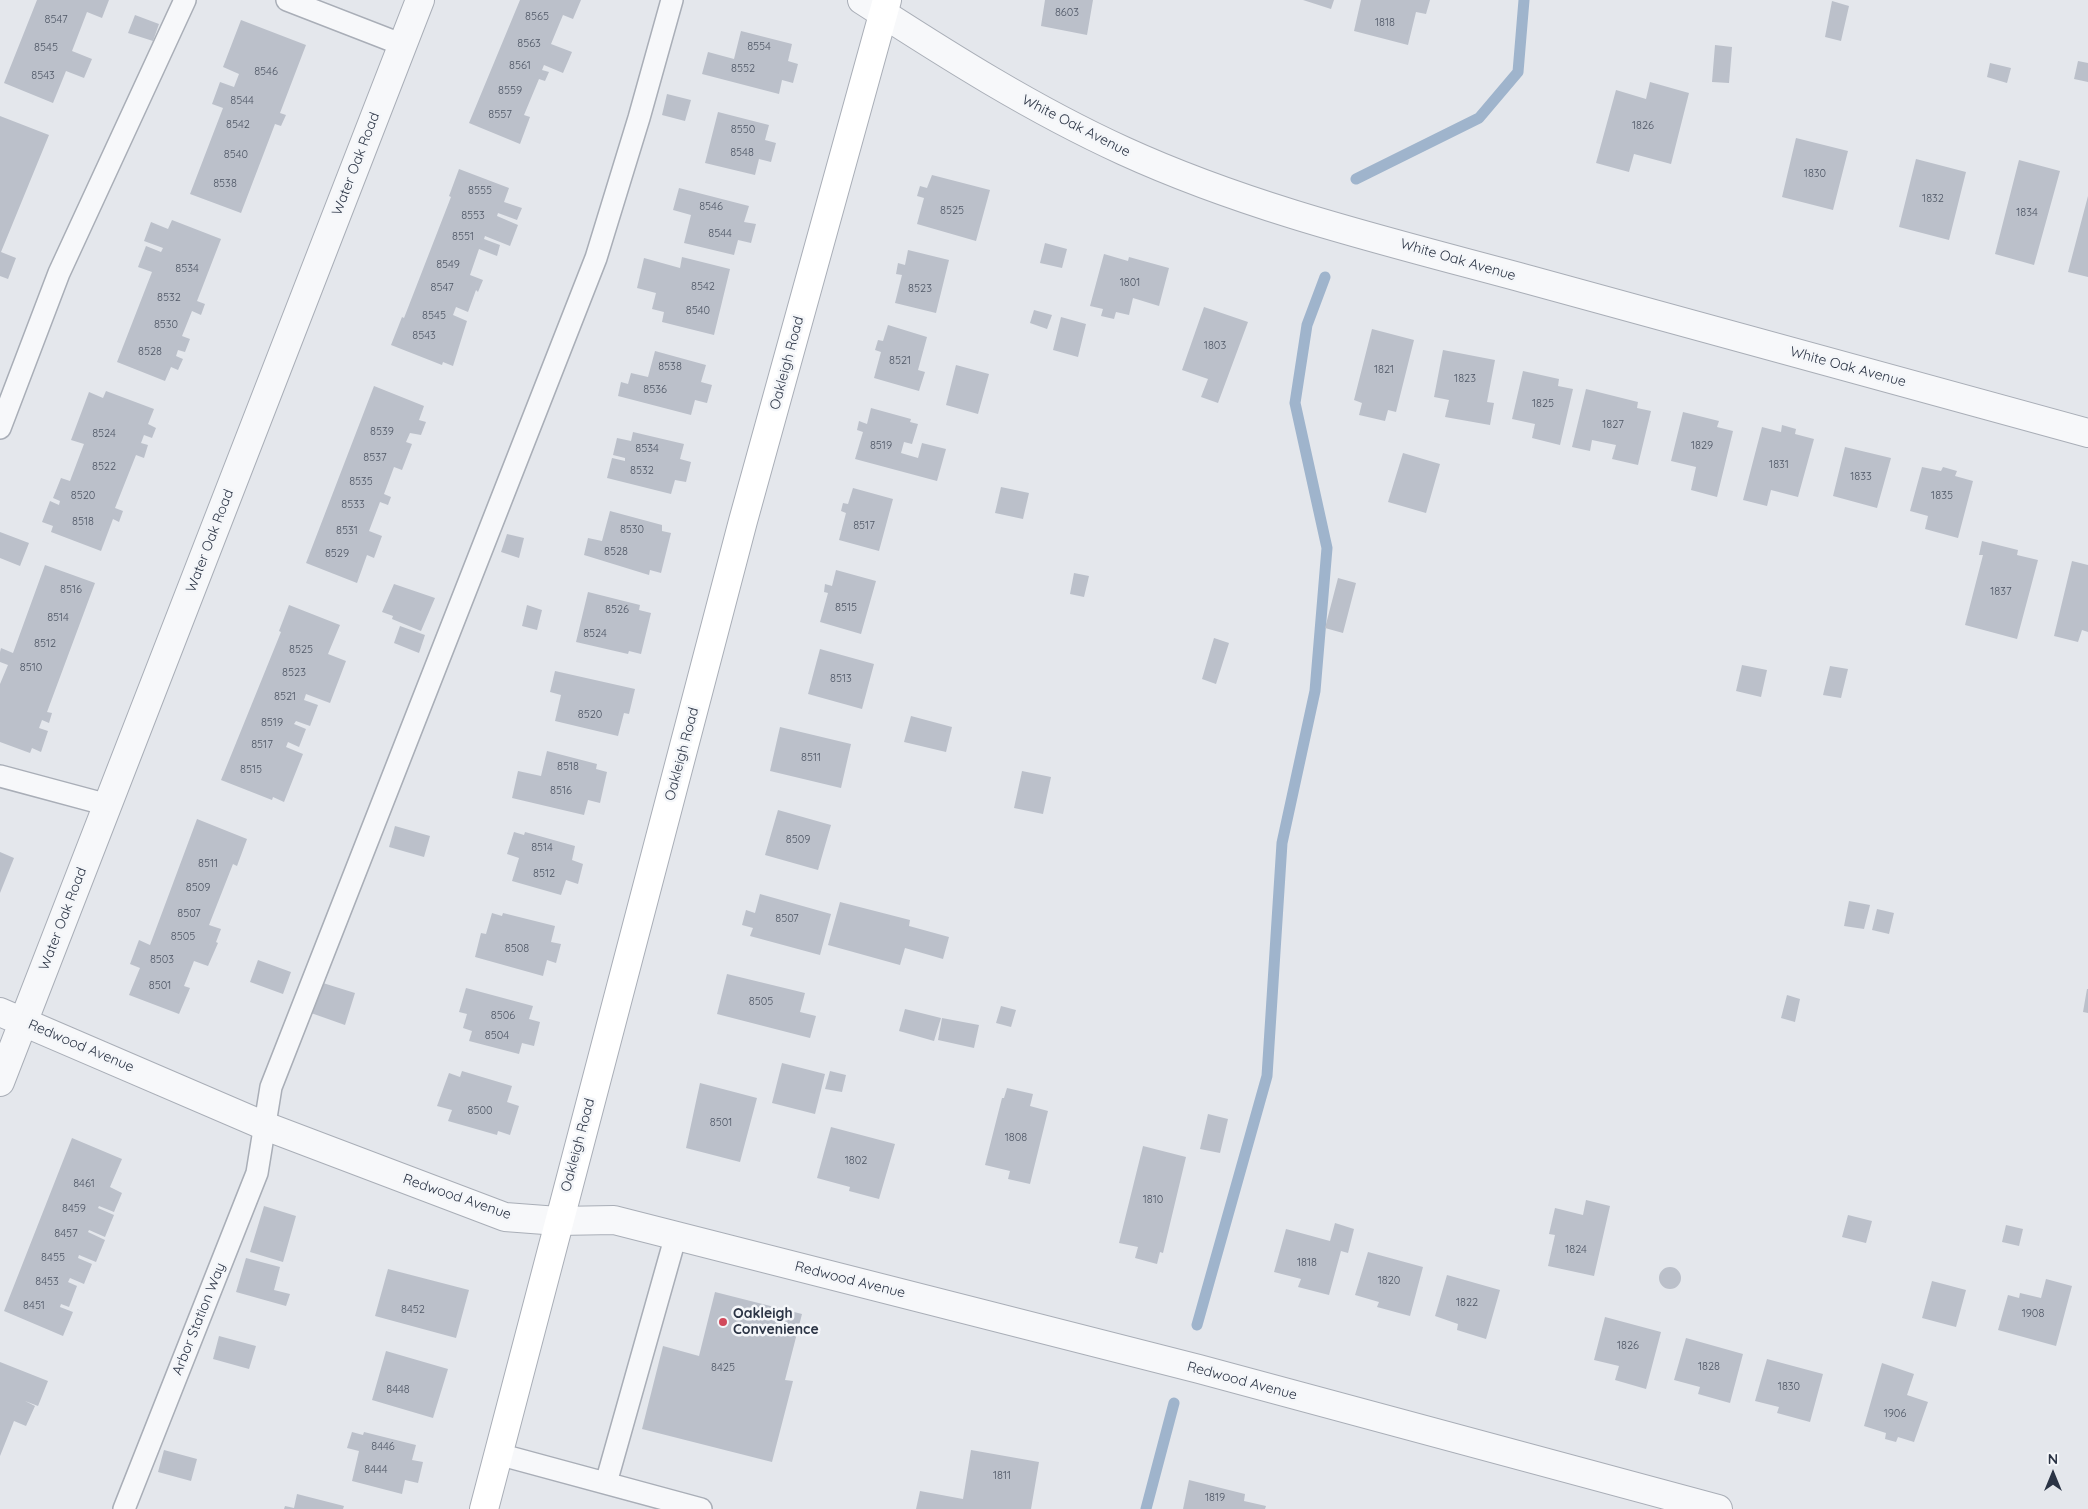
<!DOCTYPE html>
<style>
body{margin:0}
#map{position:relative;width:2088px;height:1509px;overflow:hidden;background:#e4e7ec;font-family:Quicksand,sans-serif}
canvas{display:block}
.north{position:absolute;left:2028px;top:1449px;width:50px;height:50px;-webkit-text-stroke:4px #f4f6f9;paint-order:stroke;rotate:0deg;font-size:14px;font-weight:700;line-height:20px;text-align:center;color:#2b3445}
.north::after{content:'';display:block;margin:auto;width:18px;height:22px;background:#2b3445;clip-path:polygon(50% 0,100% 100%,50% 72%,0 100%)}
</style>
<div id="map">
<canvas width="2088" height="1509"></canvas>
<div class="north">N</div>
</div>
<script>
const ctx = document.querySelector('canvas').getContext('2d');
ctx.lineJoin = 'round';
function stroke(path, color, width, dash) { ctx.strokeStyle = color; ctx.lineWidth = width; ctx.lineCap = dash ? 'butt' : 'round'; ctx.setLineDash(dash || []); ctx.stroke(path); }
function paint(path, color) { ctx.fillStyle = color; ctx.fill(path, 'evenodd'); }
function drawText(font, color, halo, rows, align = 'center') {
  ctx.font = font + ' Quicksand,sans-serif'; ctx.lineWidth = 5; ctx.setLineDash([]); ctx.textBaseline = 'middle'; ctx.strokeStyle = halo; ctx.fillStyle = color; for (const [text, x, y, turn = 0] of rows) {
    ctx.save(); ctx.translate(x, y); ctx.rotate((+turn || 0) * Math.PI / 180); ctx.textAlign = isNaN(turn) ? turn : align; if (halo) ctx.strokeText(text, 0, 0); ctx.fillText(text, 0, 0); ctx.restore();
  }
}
const stream = new Path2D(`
 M 1356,179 L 1479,118 L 1518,72 L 1524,0
 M 1197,1325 L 1267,1076 L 1282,843 L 1315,691 L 1327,548 L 1295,403 L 1307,325 L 1325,277
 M 1146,1509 L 1174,1403`);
const building = new Path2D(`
 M 37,0 L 109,0 L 102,18 L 87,12 L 72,51 L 92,59 L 84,78 L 66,71 L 53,103 L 4,83 Z
 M 520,0 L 581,0 L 573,19 L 563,15 L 551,44 L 572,52 L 563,73 L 544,65 L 542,70 L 549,72 L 545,81 L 539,79 L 524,115 L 530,117 L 520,144 L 469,123 Z
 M 1045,0 L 1093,0 L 1087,35 L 1041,26 Z
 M 1303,0 L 1334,0 L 1331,9 Z
 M 1361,0 L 1430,0 L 1426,14 L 1416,12 L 1408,45 L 1354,31 Z
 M 1832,1 L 1849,6 L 1841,41 L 1825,37 Z
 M 135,15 L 159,24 L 153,41 L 128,33 Z
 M 241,20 L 306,45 L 280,113 L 286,115 L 281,126 L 275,124 L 241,213 L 190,194 L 223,108 L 212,104 L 220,82 L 234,87 L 239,74 L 223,67 Z
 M 741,31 L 792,44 L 788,61 L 798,64 L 793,83 L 782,80 L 779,94 L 702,74 L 708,52 L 734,59 Z
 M 1715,45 L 1732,47 L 1729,83 L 1712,82 Z
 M 2078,61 L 2088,63 L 2088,82 L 2074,79 Z
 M 1990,63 L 2011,68 L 2007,83 L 1987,77 Z
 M 1650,82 L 1689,93 L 1671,164 L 1634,154 L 1629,172 L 1596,163 L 1616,90 L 1646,99 Z
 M 667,94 L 691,100 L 685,121 L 662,115 Z
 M 718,112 L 769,125 L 765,140 L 776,143 L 771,162 L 759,159 L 755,175 L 705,163 Z
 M 0,116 L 49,135 L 1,252 L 16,258 L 8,279 L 0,276 Z
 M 1796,138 L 1848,151 L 1833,210 L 1782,197 Z
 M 1916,159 L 1966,172 L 1949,240 L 1899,227 Z
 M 2019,160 L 2060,171 L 2034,265 L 1995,254 Z
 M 459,169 L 509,188 L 504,202 L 522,208 L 517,220 L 498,213 L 497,216 L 518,225 L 510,246 L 485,236 L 484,239 L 500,245 L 497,256 L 479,249 L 470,275 L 483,280 L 478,292 L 476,290 L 468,312 L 456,307 L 453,315 L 467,321 L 453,366 L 443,362 L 442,365 L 391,345 L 402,317 L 404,318 L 451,197 L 449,196 Z
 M 932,175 L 990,190 L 976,241 L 917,224 L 924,198 L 917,196 L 920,186 L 927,188 Z
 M 679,188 L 749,206 L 744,222 L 756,224 L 751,243 L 738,240 L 734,255 L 684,243 L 691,215 L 673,210 Z
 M 2088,196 L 2088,277 L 2068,272 Z
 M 172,220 L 221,239 L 197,301 L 205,304 L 201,315 L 192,311 L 182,336 L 190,339 L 185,352 L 178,350 L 176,356 L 183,359 L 178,370 L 171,367 L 165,381 L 117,362 L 152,272 L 138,267 L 146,246 L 161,252 L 163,248 L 144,241 L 151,222 L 168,229 Z
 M 1045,243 L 1067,249 L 1062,268 L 1040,263 Z
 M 908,250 L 949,260 L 936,313 L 895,303 L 902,275 L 896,274 L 898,263 L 905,265 Z
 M 1104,254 L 1128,261 L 1129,257 L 1169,268 L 1159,306 L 1133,298 L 1129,315 L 1116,312 L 1114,319 L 1101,316 L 1103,309 L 1090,306 Z
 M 682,257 L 730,269 L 714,335 L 662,322 L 664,312 L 652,309 L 656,293 L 637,288 L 644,258 L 680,268 Z
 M 1204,307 L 1248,322 L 1218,403 L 1201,397 L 1208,379 L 1182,370 Z
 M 1034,310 L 1052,315 L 1047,329 L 1030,323 Z
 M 1061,317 L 1086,324 L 1078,357 L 1053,350 Z
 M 888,325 L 927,337 L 918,370 L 925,372 L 919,391 L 874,378 L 881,352 L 875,350 L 878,340 L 883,341 Z
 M 1372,329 L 1414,340 L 1396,412 L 1388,410 L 1385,421 L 1359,415 L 1362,403 L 1354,400 Z
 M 1443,350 L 1495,360 L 1487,402 L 1494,403 L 1490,425 L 1445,417 L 1449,400 L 1434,397 Z
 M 655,351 L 706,365 L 701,382 L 712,385 L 707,403 L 695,400 L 691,415 L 618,396 L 621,382 L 628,384 L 631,373 L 648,377 Z
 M 956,365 L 989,374 L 978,414 L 946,405 Z
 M 1523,371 L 1559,379 L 1558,386 L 1573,389 L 1560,445 L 1532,438 L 1535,424 L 1512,419 Z
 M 374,386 L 424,406 L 419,420 L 426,422 L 421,435 L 410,433 L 406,442 L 412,444 L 402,470 L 394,467 L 384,494 L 391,497 L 388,505 L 380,502 L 369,531 L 382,536 L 374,558 L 367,555 L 357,583 L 306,563 Z
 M 1586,389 L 1638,402 L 1637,408 L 1651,411 L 1638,465 L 1612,459 L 1616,445 L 1592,440 L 1590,451 L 1572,447 Z
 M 106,391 L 154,409 L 148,424 L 156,428 L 152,438 L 144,435 L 141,443 L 148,445 L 144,458 L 136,455 L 115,508 L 123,511 L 119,522 L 113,519 L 101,551 L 51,532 L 53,526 L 42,522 L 50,501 L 59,505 L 60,501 L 53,498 L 61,478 L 70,481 L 84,444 L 71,440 L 89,392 L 103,398 Z
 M 871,408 L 911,419 L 910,422 L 918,424 L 912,444 L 904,442 L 901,453 L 918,458 L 922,443 L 946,449 L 937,481 L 855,459 L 863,432 L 857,430 L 859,421 L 867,424 Z
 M 1683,412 L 1719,421 L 1717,427 L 1733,431 L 1717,497 L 1691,490 L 1696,467 L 1671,461 Z
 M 1782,425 L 1796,429 L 1795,434 L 1814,439 L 1798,497 L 1771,490 L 1767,506 L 1743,500 L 1762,427 L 1781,432 Z
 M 633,432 L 684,444 L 680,459 L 691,462 L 686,482 L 675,480 L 671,494 L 607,478 L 612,458 L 625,461 L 625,458 L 613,455 L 617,438 L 631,441 Z
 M 1845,447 L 1891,458 L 1877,508 L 1833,496 Z
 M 1403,453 L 1440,464 L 1426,513 L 1388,502 Z
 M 1922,467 L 1941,471 L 1943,467 L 1957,471 L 1955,476 L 1973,481 L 1958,538 L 1925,529 L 1928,516 L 1910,511 Z
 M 1001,487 L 1029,493 L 1023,519 L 995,513 Z
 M 853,488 L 893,499 L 879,551 L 839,540 L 846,513 L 841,511 L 843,503 L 848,504 Z
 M 610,511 L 662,525 L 662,531 L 671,533 L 661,573 L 650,570 L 649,575 L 584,555 L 588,538 L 602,541 Z
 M 0,532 L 29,543 L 20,566 L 0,558 Z
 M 507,534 L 524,538 L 519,558 L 501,552 Z
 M 1982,541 L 2018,550 L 2017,555 L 2038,560 L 2017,639 L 1965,625 L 1983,555 L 1979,555 Z
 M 2072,561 L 2088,565 L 2088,632 L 2082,630 L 2078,642 L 2054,636 Z
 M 45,565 L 95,583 L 47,712 L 52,713 L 49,723 L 42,720 L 39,728 L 48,731 L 41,752 L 32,748 L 30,753 L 0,742 L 0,684 L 8,665 L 0,662 L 0,652 L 1,648 L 13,653 Z
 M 836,570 L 876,581 L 861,634 L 820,622 L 828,593 L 824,592 L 825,584 L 832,586 Z
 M 1074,573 L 1089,576 L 1084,597 L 1070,594 Z
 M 1338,578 L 1356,583 L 1343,633 L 1325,628 Z
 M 394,584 L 435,598 L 421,631 L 392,619 L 393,616 L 382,612 Z
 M 588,592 L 640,605 L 639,610 L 651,613 L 641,654 L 629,651 L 628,654 L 576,642 Z
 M 289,605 L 340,625 L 328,654 L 346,661 L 330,703 L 306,694 L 304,700 L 318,705 L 310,726 L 296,721 L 294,724 L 306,729 L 299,747 L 288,742 L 286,747 L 303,754 L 284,802 L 273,797 L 272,800 L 221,780 L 281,632 L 279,631 Z
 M 527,605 L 542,610 L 537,630 L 522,626 Z
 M 400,626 L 425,635 L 419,653 L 394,643 Z
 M 1214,638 L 1229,643 L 1216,684 L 1202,679 Z
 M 820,649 L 874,664 L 862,709 L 808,694 Z
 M 1742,665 L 1767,670 L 1761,697 L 1736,691 Z
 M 1830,666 L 1848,669 L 1841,698 L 1823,695 Z
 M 555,671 L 635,689 L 629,714 L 624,713 L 618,736 L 555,721 L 561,695 L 550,692 Z
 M 911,716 L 952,727 L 946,752 L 904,742 Z
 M 780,727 L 851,744 L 841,788 L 770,771 Z
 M 547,751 L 597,764 L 596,769 L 607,772 L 600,803 L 588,800 L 584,815 L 512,798 L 518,771 L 541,776 Z
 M 1022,771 L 1051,777 L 1043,814 L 1014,808 Z
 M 778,810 L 831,825 L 818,870 L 765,855 Z
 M 197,819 L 247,839 L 237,866 L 233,864 L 209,925 L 221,929 L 216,942 L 218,943 L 208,966 L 194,961 L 184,986 L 190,988 L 179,1014 L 129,995 L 140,968 L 130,964 L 139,940 L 150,945 Z
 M 395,826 L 430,836 L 424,857 L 389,847 Z
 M 514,832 L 524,835 L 525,832 L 575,846 L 572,860 L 583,864 L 578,884 L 566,880 L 561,895 L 512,881 L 519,858 L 507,854 Z
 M 0,852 L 14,858 L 0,893 Z
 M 760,894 L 831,914 L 820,955 L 750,936 L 753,928 L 742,925 L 746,910 L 755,913 Z
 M 1849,901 L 1870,905 L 1864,929 L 1844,926 Z
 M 840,902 L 910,920 L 909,926 L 949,937 L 943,959 L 905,948 L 900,965 L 828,945 Z
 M 1877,909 L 1894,913 L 1889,934 L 1872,930 Z
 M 492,913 L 502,916 L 503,913 L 555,926 L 551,942 L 561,944 L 556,963 L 547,960 L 543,976 L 475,957 L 481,933 L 486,934 Z
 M 258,960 L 291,972 L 283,994 L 250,982 Z
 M 727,974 L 805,993 L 800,1012 L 816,1016 L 810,1038 L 717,1014 Z
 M 323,983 L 355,993 L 345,1025 L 311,1013 Z
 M 466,988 L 533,1006 L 529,1019 L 540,1022 L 534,1046 L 522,1043 L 519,1054 L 469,1041 L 472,1031 L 463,1028 L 467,1014 L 459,1012 Z
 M 2087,989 L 2088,989 L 2088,1013 L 2083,1012 Z
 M 1787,995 L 1800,999 L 1795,1022 L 1781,1018 Z
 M 1001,1006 L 1016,1010 L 1011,1027 L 996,1023 Z
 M 905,1009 L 941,1018 L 934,1041 L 899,1031 Z
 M 942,1018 L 979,1025 L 974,1048 L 938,1040 Z
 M 782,1063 L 825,1074 L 815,1114 L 772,1103 Z
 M 462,1071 L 512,1086 L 507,1102 L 519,1106 L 510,1135 L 498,1131 L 497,1135 L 448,1121 L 452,1110 L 437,1106 L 449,1073 L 460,1077 Z
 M 830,1071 L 846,1075 L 842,1092 L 825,1089 Z
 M 700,1083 L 757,1098 L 740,1162 L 686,1148 Z
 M 1007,1088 L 1033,1094 L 1030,1106 L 1048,1111 L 1030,1184 L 1008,1179 L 1010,1171 L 985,1165 L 1002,1098 L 1004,1098 Z
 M 1208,1114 L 1228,1119 L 1220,1153 L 1200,1149 Z
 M 831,1127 L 895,1144 L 879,1199 L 849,1191 L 850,1187 L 817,1178 Z
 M 72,1138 L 122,1159 L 110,1187 L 122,1193 L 114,1212 L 99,1206 L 98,1208 L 114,1215 L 105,1237 L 89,1230 L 88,1232 L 105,1240 L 96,1262 L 79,1255 L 78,1258 L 92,1264 L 84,1284 L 70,1278 L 68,1282 L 77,1286 L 69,1307 L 61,1304 L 60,1307 L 73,1312 L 63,1336 L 4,1311 Z
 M 1143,1146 L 1186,1157 L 1163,1253 L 1160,1252 L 1157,1264 L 1135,1258 L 1138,1247 L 1119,1243 Z
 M 1586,1200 L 1610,1206 L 1594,1276 L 1548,1266 L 1555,1235 L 1549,1234 L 1555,1208 L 1583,1215 Z
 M 264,1206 L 296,1216 L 283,1262 L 250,1252 Z
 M 1848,1215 L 1872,1221 L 1866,1243 L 1842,1237 Z
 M 1335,1223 L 1354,1229 L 1348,1253 L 1341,1251 L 1329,1295 L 1298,1287 L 1301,1279 L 1274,1272 L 1286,1229 L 1330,1241 Z
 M 2006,1225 L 2023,1229 L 2019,1246 L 2002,1242 Z
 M 1368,1252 L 1423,1267 L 1410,1316 L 1377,1307 L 1379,1302 L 1355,1295 Z
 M 246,1258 L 280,1267 L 274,1290 L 290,1294 L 286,1306 L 236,1292 Z
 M1659 1278a11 11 0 1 1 22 0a11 11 0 1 1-22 0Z
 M 388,1269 L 469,1290 L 456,1338 L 375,1316 Z
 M 1447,1275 L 1500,1290 L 1486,1339 L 1457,1330 L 1458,1324 L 1435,1316 Z
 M 2046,1279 L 2072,1286 L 2056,1346 L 1998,1330 L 2008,1295 L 2019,1298 L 2020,1293 L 2041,1298 Z
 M 1932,1281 L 1966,1290 L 1956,1327 L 1922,1318 Z
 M 715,1292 L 802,1314 L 785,1380 L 793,1381 L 772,1462 L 642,1429 L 663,1346 L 699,1356 Z
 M 1605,1317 L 1661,1332 L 1646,1389 L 1615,1380 L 1619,1366 L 1594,1360 Z
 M 219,1336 L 256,1346 L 249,1369 L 213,1359 Z
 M 1686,1338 L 1743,1354 L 1730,1403 L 1698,1394 L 1700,1387 L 1674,1380 Z
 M 386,1351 L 448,1369 L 433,1418 L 372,1400 Z
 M 1767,1359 L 1823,1374 L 1810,1422 L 1777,1413 L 1779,1407 L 1755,1401 Z
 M 0,1362 L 48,1381 L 38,1406 L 25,1401 L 35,1406 L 26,1426 L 14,1421 L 0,1456 Z
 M 1882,1363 L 1914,1374 L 1907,1395 L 1928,1402 L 1914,1442 L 1898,1437 L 1896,1442 L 1885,1439 L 1886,1433 L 1864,1426 Z
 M 352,1432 L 363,1435 L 364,1432 L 416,1445 L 412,1460 L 423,1462 L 418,1483 L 405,1480 L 402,1494 L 352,1481 L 359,1451 L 347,1448 Z
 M 164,1450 L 197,1459 L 191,1481 L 158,1472 Z
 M 971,1450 L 1039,1462 L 1031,1509 L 916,1509 L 920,1491 L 963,1499 Z
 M 1189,1480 L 1245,1494 L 1244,1501 L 1266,1506 L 1265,1509 L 1183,1509 Z
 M 297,1494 L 344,1506 L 343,1509 L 284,1509 L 285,1506 L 294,1508 Z`);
const lane = new Path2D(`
 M 287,0 L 403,45
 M 0,428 L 59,273 L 185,0
 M 0,776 L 108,805
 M 498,1454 L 701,1509
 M 606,1483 L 676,1235
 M 124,1509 L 257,1173 L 271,1087 L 596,258 L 639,118 L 672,0`);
const street = new Path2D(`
 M 862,0 C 947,55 1032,109 1124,151 C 1253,210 1394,243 1530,280 C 1716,331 1902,382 2088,433
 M 0,1012 L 265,1126 L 505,1217 L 558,1221 L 614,1220 L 1199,1369 L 1718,1509
 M 0,1082 L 420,0`);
const secondary = new Path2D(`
 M 484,1509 L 743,521 L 887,0`);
const markers = [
 [723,1322,5,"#d1495b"]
];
const numberNames = [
 ["8603",1067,13],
 ["8565",537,17],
 ["8547",56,20],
 ["1818",1385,23],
 ["8563",529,44],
 ["8554",759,47],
 ["8545",46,48],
 ["8561",520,66],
 ["8552",743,69],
 ["8546",266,72],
 ["8543",43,76],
 ["8559",510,91],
 ["8544",242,101],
 ["8557",500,115],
 ["8542",238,125],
 ["1826",1643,126],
 ["8550",743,130],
 ["8548",742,153],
 ["8540",236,155],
 ["1830",1815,174],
 ["8538",225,184],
 ["8555",480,191],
 ["1832",1933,199],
 ["8546",711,207],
 ["8525",952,211],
 ["1834",2027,213],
 ["8553",473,216],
 ["8544",720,234],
 ["8551",463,237],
 ["8549",448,265],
 ["8534",187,269],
 ["1801",1130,283],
 ["8542",703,287],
 ["8547",442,288],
 ["8523",920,289],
 ["8532",169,298],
 ["8540",698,311],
 ["8545",434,316],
 ["8530",166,325],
 ["8543",424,336],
 ["1803",1215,346],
 ["8528",150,352],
 ["8521",900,361],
 ["8538",670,367],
 ["1821",1384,370],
 ["1823",1465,379],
 ["8536",655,390],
 ["1825",1543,404],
 ["1827",1613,425],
 ["8539",382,432],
 ["8524",104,434],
 ["8519",881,446],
 ["1829",1702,446],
 ["8534",647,449],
 ["8537",375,458],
 ["1831",1779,465],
 ["8522",104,467],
 ["8532",642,471],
 ["1833",1861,477],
 ["8535",361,482],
 ["8520",83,496],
 ["1835",1942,496],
 ["8533",353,505],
 ["8518",83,522],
 ["8517",864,526],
 ["8530",632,530],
 ["8531",347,531],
 ["8528",616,552],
 ["8529",337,554],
 ["8516",71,590],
 ["1837",2001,592],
 ["8515",846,608],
 ["8526",617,610],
 ["8514",58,618],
 ["8524",595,634],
 ["8512",45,644],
 ["8525",301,650],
 ["8510",31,668],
 ["8523",294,673],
 ["8513",841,679],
 ["8521",285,697],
 ["8520",590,715],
 ["8519",272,723],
 ["8517",262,745],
 ["8511",811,758],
 ["8518",568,767],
 ["8515",251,770],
 ["8516",561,791],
 ["8509",798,840],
 ["8514",542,848],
 ["8511",208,864],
 ["8512",544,874],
 ["8509",198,888],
 ["8507",189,914],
 ["8507",787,919],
 ["8505",183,937],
 ["8508",517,949],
 ["8503",162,960],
 ["8501",160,986],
 ["8505",761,1002],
 ["8506",503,1016],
 ["8504",497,1036],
 ["8500",480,1111],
 ["8501",721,1123],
 ["1808",1016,1138],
 ["1802",856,1161],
 ["8461",84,1184],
 ["1810",1153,1200],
 ["8459",74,1209],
 ["8457",66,1234],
 ["1824",1576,1250],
 ["8455",53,1258],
 ["1818",1307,1263],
 ["1820",1389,1281],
 ["8453",47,1282],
 ["1822",1467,1303],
 ["8451",34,1306],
 ["8452",413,1310],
 ["1908",2033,1314],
 ["1826",1628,1346],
 ["1828",1709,1367],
 ["8425",723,1368],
 ["1830",1789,1387],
 ["8448",398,1390],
 ["1906",1895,1414],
 ["8446",383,1447],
 ["8444",376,1470],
 ["1811",1002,1476],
 ["1819",1215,1498]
];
const streetNames = [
 ["White Oak Avenue",1076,126,27],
 ["Water Oak Road",356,164,-69],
 ["White Oak Avenue",1458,260,16],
 ["Oakleigh Road",787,363,-75],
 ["White Oak Avenue",1848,367,15],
 ["Water Oak Road",210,541,-69],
 ["Oakleigh Road",682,754,-75],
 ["Water Oak Road",63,919,-69],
 ["Redwood Avenue",81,1046,23],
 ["Oakleigh Road",578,1145,-75],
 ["Redwood Avenue",457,1197,19],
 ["Redwood Avenue",850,1280,14],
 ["Arbor Station Way",199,1319,-68],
 ["Redwood Avenue",1242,1381,15]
];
const poiNames = [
 ["Oakleigh",733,1314],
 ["Convenience",733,1330]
];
stroke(stream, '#9fb4cc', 11);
paint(building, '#bbc0ca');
stroke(lane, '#a9aeb7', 24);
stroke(street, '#a9aeb7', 30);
stroke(secondary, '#a9aeb7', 30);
stroke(lane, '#f7f8fa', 21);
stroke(street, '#f7f8fa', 28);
stroke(secondary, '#fff', 28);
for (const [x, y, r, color] of markers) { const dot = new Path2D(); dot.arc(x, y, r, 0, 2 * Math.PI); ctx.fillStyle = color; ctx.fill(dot); stroke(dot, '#f4f6f9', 2); }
drawText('11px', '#4f5766', null, numberNames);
drawText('14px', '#2b3445', '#f4f6f9', streetNames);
drawText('bold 14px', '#2b3445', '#f4f6f9', poiNames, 'left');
</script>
